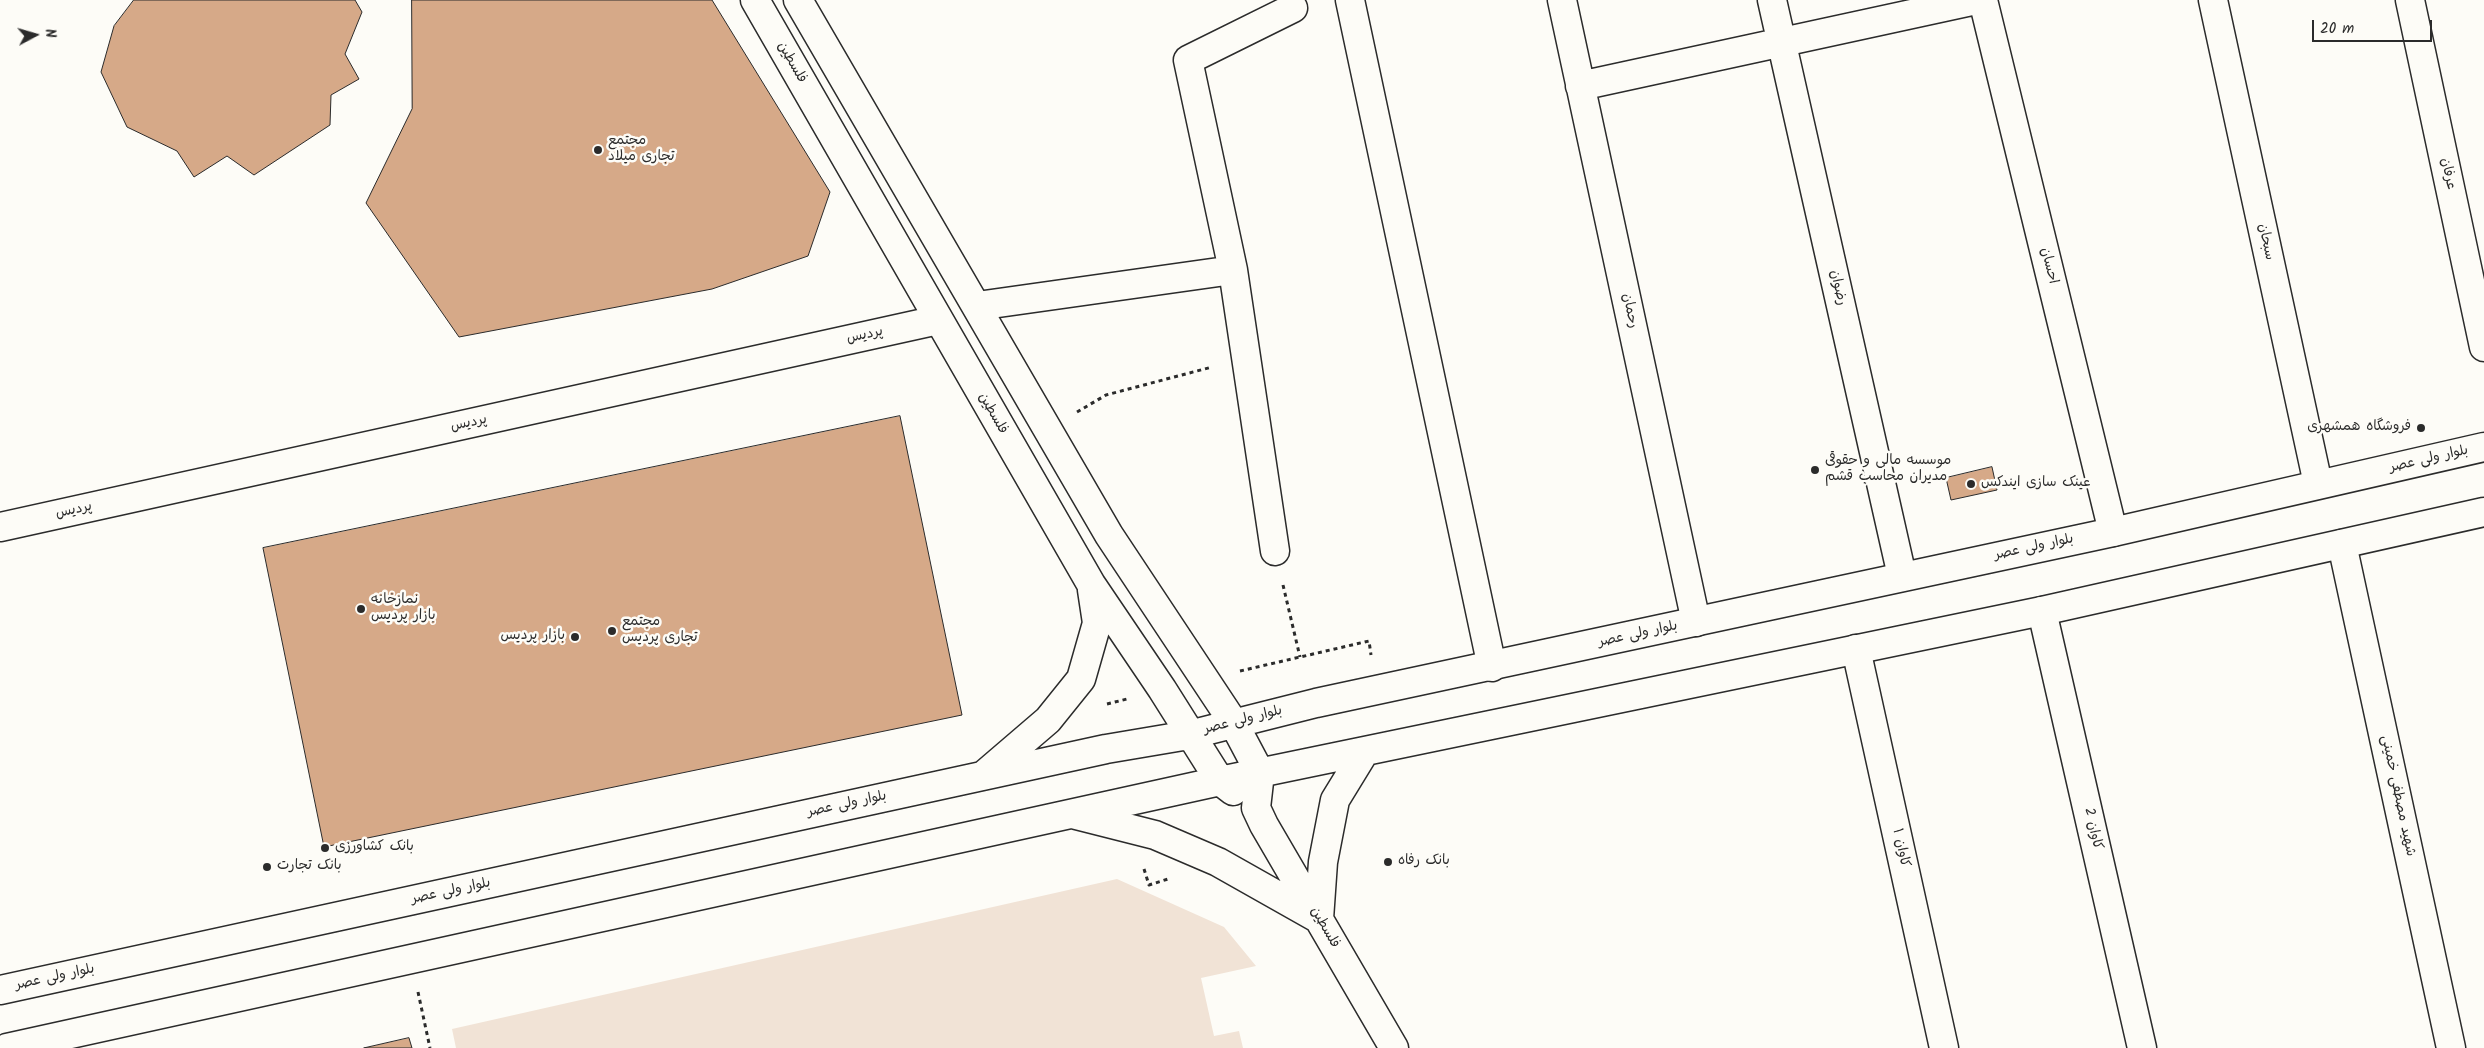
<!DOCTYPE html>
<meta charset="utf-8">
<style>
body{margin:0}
#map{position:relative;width:2484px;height:1048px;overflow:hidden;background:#fdfcf7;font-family:Kalam,sans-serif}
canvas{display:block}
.north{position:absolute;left:10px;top:10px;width:50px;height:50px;-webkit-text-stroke:4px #fdfcf7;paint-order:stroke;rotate:84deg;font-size:14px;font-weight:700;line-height:20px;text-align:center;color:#2b2b2b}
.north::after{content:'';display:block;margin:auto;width:18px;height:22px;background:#2b2b2b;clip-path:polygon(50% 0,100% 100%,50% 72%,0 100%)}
.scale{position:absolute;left:2312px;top:20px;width:120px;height:22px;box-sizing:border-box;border:2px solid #2b2b2b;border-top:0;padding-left:6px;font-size:15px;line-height:18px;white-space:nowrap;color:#2b2b2b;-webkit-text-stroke:4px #fdfcf7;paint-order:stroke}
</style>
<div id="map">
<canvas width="2484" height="1048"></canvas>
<div class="north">N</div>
<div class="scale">20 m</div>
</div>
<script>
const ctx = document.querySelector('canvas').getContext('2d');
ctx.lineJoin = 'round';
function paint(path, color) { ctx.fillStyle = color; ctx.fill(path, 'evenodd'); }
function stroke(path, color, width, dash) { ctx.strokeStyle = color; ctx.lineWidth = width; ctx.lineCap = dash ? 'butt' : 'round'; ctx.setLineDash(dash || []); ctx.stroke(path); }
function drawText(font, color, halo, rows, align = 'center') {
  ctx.font = font + ' Kalam,"Playpen Sans Arabic",sans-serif'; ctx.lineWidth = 5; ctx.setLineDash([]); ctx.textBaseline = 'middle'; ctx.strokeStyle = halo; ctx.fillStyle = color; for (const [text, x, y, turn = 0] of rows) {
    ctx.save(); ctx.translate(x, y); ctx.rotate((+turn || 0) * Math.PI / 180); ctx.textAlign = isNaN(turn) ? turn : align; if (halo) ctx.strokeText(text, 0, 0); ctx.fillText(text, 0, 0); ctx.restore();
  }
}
const built = new Path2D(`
 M 1117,879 L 1224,927 L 1256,966 L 1201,978 L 1214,1036 L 1239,1031 L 1243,1048 L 456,1048 L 452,1029 Z`);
const building = new Path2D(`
 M 134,0 L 355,0 L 362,12 L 345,54 L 359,79 L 331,95 L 330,125 L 254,175 L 227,156 L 194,177 L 177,151 L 127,127 L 101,72 L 114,26 Z
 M 412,0 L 712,0 L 830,192 L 808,256 L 712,289 L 459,337 L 366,203 L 412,109 Z
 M 900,416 L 962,715 L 324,847 L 263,548 Z
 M 1992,467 L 1997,490 L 1951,500 L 1946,478 Z
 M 409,1038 L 412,1048 L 364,1048 Z`);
const path = new Path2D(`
 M 1077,412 L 1106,395 L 1212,367
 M 1283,585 L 1300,657
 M 1240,671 L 1369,641 L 1371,655
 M 1107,704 L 1127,699
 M 1144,869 L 1149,885 L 1168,879
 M 418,992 L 430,1048`);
const minor = new Path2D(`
 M 1350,0 L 1492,667
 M 1562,0 L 1696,622
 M 1772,0 L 1902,576
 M 1983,0 L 2113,532
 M 2213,0 L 2318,484
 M 2410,0 L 2484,347
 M 1580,86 L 1976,0
 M 977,306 L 1233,270
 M 0,527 L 938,320
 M 2342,544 L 2451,1048
 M 1275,551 L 1233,270 L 1188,60 L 1293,8
 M 2042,611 L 2142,1048
 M 1856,649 L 1944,1048`);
const major = new Path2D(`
 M 755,0 L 1091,584 L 1162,689 L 1220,781 L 1233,791
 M 798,0 L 1109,535 L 1233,722 L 1260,773 L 1256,808 L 1264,825 L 1394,1048
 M 985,774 L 1048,720 L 1081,679 L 1097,623 L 1092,590
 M 1076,815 L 1155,835 L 1218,862 L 1319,919 L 1323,862 L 1335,800 L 1365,751
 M 0,990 L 1106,749 L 1189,735 L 1316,703 L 2113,532 L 2484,447
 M 7,1048 L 1220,781 L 2042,611 L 2484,512`);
const markers = [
 [598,150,5,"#2b2b2b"],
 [2421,428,5,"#2b2b2b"],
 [1815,470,5,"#2b2b2b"],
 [1971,484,5,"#2b2b2b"],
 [361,609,5,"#2b2b2b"],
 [612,631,5,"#2b2b2b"],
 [575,637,5,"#2b2b2b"],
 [325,848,5,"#2b2b2b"],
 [1388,862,5,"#2b2b2b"],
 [267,867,5,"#2b2b2b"]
];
const streetNames = [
 ["فلسطین",791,63,60],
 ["عرفان",2447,174,78],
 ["سبحان",2265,242,78],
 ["احسان",2048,266,76],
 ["رضوان",1837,288,77],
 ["رحمان",1629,311,78],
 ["پردیس",865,336,-12],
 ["فلسطین",992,414,60],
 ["پردیس",469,424,-12],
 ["بلوار ولی عصر",2429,460,-13],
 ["پردیس",74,511,-12],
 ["بلوار ولی عصر",2034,548,-12],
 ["بلوار ولی عصر",1638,635,-12],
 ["بلوار ولی عصر",1243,721,-14],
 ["شهید مصطفی خمینی",2397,796,78],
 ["بلوار ولی عصر",847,805,-12],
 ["کاوان 2",2092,829,77],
 ["کاوان ۱",1900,848,78],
 ["بلوار ولی عصر",451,892,-12],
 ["فلسطین",1324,928,60],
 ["بلوار ولی عصر",55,978,-12]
];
const poiNames = [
 ["مجتمع",608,142],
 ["تجاری میلاد",608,158],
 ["فروشگاه همشهری",2411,428,"right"],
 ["موسسه مالی و حقوقی",1825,462],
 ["مدیران محاسب قشم",1825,478],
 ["عینک سازی ایندکس",1981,484],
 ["نمازخانه",371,601],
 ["بازار پردیس",371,617],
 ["مجتمع",622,623],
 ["تجاری پردیس",622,639],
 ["بازار پردیس",565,637,"right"],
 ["بانک کشاورزی",335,848],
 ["بانک رفاه",1398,862],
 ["بانک تجارت",277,867]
];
paint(built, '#f1e3d6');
paint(building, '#d6a988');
stroke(building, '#2b2b2b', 1);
stroke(minor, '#2b2b2b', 31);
stroke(major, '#2b2b2b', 31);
stroke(path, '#2b2b2b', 3, [4, 4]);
stroke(minor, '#fdfcf7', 28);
stroke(major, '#fdfcf7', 28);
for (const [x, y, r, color] of markers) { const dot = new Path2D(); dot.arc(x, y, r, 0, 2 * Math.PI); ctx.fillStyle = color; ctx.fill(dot); stroke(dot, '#fdfcf7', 2); }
drawText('14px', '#2b2b2b', '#fdfcf7', streetNames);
drawText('14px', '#2b2b2b', '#fdfcf7', poiNames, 'left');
</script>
